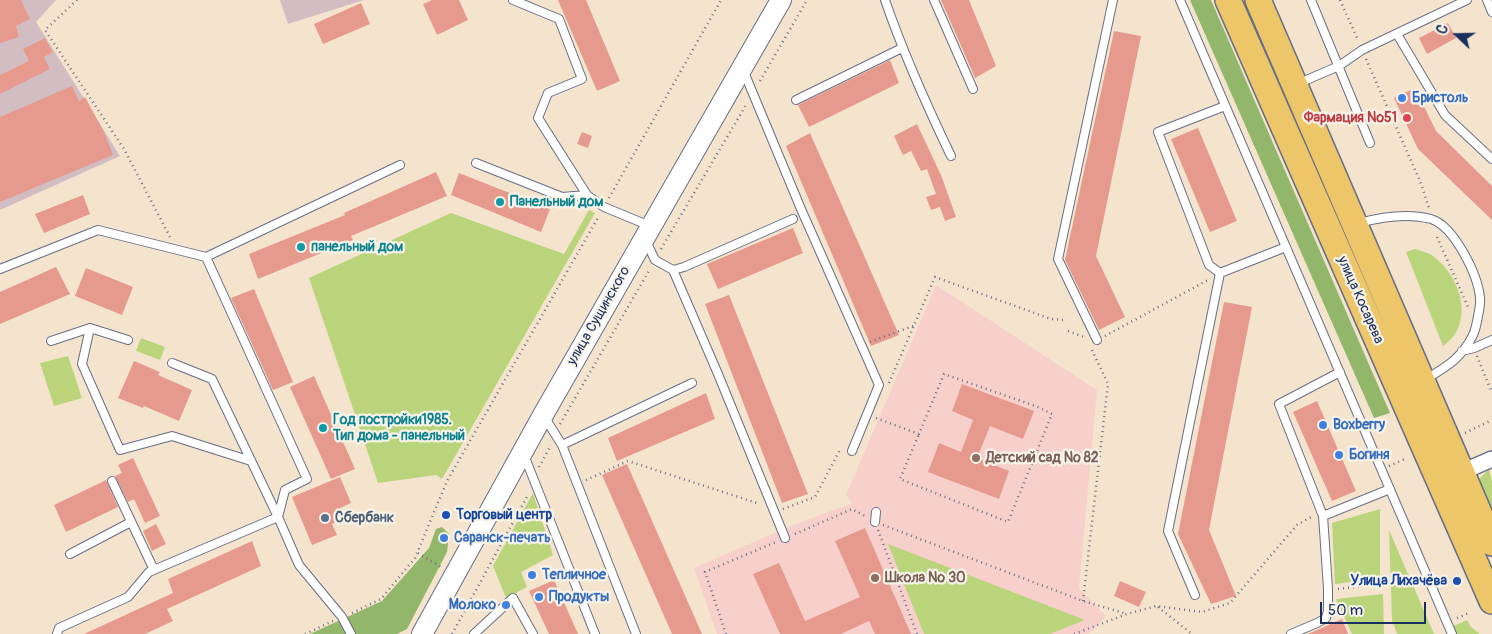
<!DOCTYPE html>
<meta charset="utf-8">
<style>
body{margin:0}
#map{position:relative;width:1492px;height:634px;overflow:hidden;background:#f5e4cd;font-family:Pangolin,sans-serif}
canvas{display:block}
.north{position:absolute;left:1432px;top:10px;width:50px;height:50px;-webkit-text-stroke:4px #f7f3e8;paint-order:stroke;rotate:291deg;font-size:14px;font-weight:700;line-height:20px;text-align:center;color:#1b2f5e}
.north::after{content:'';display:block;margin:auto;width:18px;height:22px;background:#1b2f5e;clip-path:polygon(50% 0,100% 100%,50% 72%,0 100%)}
.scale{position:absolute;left:1320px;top:602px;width:106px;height:22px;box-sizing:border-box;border:2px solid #1b2f5e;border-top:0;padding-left:6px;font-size:15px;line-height:18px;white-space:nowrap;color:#1b2f5e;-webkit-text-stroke:4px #f7f3e8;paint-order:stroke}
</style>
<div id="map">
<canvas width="1492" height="634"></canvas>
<div class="north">С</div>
<div class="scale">50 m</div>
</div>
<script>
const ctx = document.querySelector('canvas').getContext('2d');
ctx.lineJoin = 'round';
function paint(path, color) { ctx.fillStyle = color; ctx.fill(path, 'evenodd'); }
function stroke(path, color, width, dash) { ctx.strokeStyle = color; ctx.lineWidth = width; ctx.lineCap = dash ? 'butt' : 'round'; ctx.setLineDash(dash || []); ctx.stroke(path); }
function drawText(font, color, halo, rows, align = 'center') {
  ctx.font = font + ' Pangolin,sans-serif'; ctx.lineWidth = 4.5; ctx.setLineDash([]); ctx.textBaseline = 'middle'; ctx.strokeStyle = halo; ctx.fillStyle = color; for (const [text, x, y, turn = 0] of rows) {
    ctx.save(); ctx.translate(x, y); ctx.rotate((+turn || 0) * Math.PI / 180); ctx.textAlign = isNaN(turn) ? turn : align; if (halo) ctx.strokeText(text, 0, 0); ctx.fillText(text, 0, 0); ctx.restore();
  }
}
const built = new Path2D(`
 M 936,285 L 1097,390 L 1079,588 L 1106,616 L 1089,634 L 717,634 L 694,568 L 786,528 L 852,503 L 846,495 Z`);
const industrial = new Path2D(`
 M 0,0 L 56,0 L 36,22 L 120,156 L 0,210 Z
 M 280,0 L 364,0 L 288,24 Z`);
const green = new Path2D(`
 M 589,210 L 595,213 L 442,479 L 436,475 L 378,483 L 309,278 L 451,213 L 564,254 Z
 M 1415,249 C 1420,251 1426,252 1430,254 C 1460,273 1477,324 1443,346 L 1406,252 Z
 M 141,338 L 165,347 L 160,360 L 136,351 Z
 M 68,356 L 82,398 L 54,406 L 40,363 Z
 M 1489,469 L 1492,482 L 1492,517 L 1479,485 L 1480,478 Z
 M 533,493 L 553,555 L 521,572 L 527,587 L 506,598 L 493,566 Z
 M 1380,509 L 1380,578 L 1335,584 L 1332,523 Z
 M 1389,530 L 1434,634 L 1397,634 L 1392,620 Z
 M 888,544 L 1085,620 L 1050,634 L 924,634 Z
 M 1383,594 L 1384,634 L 1352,634 L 1336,599 Z
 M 1467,620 L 1471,627 L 1480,634 L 1453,634 L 1449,628 Z`);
const forest = new Path2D(`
 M 1190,0 L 1211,0 L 1390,413 L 1374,418 Z
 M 442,527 L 449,534 L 447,552 L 407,629 L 397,634 L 310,634 L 382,601 L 429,548 L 436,529 Z`);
const building = new Path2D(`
 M 0,0 L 21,0 L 30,19 L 16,26 L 19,37 L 0,43 Z
 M 432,0 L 459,0 L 468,20 L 437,35 L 423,4 Z
 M 558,0 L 586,0 L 620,81 L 597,91 Z
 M 941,0 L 969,0 L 996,66 L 975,78 Z
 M 361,3 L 370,24 L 323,44 L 314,24 Z
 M 1448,23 L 1456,38 L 1427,54 L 1419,38 Z
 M 1114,31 L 1141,36 L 1096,256 L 1125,317 L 1099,330 L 1065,260 Z
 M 45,38 L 53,52 L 44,57 L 50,69 L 0,94 L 0,75 L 29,61 L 23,49 Z
 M 890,60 L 899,83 L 809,127 L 798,105 Z
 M 72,86 L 79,101 L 85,97 L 104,132 L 113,155 L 0,202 L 0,117 Z
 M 1415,88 L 1436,131 L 1492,186 L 1492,220 L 1418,149 L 1394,98 Z
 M 917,124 L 941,175 L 956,217 L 945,221 L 940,207 L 931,210 L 926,197 L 936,194 L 927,169 L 921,171 L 911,151 L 903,155 L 894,136 Z
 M 1198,128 L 1237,221 L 1210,232 L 1171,139 Z
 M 582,132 L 592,136 L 588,148 L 577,144 Z
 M 810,133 L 899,335 L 871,346 L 786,146 Z
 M 436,172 L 447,196 L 351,236 L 353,240 L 258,279 L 249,254 L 345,215 L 344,213 Z
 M 459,173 L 550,209 L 541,232 L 451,195 Z
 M 83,195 L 90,214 L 44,233 L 35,214 Z
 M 793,228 L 803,253 L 718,289 L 707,264 Z
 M 56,267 L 70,294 L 0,324 L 0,292 Z
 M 86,268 L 133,287 L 122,315 L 75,296 Z
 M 254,289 L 293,382 L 273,390 L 231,298 Z
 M 729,295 L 808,494 L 782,503 L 705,304 Z
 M 1224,302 L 1252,307 L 1209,530 L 1236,596 L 1211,604 L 1178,534 Z
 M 134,361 L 160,372 L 158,375 L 192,390 L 179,421 L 144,406 L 143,408 L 118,398 Z
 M 314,376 L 355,469 L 331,479 L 290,387 Z
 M 962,384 L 1034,411 L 1023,439 L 990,426 L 977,458 L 1009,471 L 999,499 L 928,472 L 939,443 L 961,452 L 973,420 L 952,411 Z
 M 706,393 L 715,419 L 617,461 L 608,438 Z
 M 1317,401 L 1356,491 L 1332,501 L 1293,412 Z
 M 133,458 L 160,516 L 145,523 L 134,499 L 128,502 L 115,476 L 122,473 L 118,465 Z
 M 627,464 L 702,634 L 672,634 L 602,475 Z
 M 340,477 L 351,503 L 340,508 L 344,519 L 332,524 L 337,535 L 312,545 L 292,497 Z
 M 106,480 L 118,507 L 66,532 L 54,505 Z
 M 156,524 L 166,544 L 152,551 L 143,531 Z
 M 865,528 L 911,634 L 875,634 L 869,621 L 841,634 L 780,634 L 753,574 L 779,563 L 805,621 L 860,597 L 835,541 Z
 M 252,541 L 261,566 L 167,609 L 173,621 L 145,634 L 84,634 L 173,593 L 168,579 Z
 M 554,580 L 578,634 L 549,634 L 529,591 Z
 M 1120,581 L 1146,592 L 1139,607 L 1114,596 Z
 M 1342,619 L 1348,634 L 1308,634 Z`);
const path = new Path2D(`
 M 77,0 L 45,30 L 124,149 L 170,237
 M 1340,0 L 1358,40
 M 1366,59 L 1420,181 L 1429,208
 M 760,81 L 807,0
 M 609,198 L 721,0
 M 1437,237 L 1468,307
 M 661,249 L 746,105
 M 1068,331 L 1084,337
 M 1105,336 L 1208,280
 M 870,342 L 913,326
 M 1477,356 L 1492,393
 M 889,383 L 935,277 L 1051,319 L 1063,320
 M 876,418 L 919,434 L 944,374 L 1038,407 L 1052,414 L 1008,522 L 900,479 L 919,434
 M 560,424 L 650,269
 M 1465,433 L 1492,420
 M 1389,466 L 1407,458
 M 539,467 L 551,445
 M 586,480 L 628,461 L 760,504
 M 783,509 L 815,497 L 841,448
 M 883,525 L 1083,601 L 1127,614
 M 878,530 L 917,634
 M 795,534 L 852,509 L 865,516
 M 418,553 L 441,567
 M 1338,589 L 1418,579
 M 1083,601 L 1108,384 L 1092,350
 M 1158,607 L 1192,634
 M 352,613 L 381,599 L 415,558 L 447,481 L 599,216
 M 1457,618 L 1469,613
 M 305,634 L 333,621
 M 452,634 L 528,495
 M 726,634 L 705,572 L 776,542
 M 1074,634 L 1127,614 L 1156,606 L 1202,612 L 1230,603 L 1297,525 L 1313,516`);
const service = new Path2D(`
 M 513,0 L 559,19 L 582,79 L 548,93 L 538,118 L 587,195 L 604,207 L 650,226
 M 885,0 C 904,55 926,104 951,156
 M 934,0 L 973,89
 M 1180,0 L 1452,634
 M 1311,0 L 1370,143
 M 1487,0 L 1492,12
 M 1397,34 L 1445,115 L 1492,159
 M 744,72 L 801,209 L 879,385 L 852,451
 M 1297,84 L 1339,66 L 1362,50 L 1467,0
 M 796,100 L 902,48
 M 476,163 L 562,197 L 587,195
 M 1359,223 C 1381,217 1408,213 1431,219 C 1454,226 1478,275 1480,298 C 1481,304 1476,329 1473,335 C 1462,358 1446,367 1426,379
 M 646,241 L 655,260 L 673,270 L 718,374 L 785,538
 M 206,257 L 400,165
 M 0,269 L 98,230 L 206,257 L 307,479 L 285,490 L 278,517 L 149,572 L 128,597 L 59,628 L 57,634
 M 673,270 L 684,267 L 793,219
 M 1220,273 L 1209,265 L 1158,132 L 1225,106
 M 1220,273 L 1286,247
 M 90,328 L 128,340
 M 1097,340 L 1058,259 L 1113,0
 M 51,341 L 90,328 L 82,364 L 120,450 L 172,436 L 251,461
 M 1462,351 L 1474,348 L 1492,340
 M 172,363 L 212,379 L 278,517 L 299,565 L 342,617 L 351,634
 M 545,418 L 562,445 L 636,634
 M 562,445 L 692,383
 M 524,455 L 595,634
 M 112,481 L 154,570
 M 1323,516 L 1390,489
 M 875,522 L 876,512
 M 70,554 L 131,522
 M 1195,595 L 1168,531 L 1220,273
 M 474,634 L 513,598 L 533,634
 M 1291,634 L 1317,623 L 1326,618 L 1328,611 L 1328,588 L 1323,516 L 1279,404 L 1340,372`);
const minor = new Path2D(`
 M 1462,472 L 1492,459`);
const tertiary = new Path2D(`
 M 422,634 L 543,415 L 781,0`);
const primary = new Path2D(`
 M 1228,0 L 1492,601
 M 1258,0 L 1492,543`);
const markers = [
 [1402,98,5,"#3f7fe0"],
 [1407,118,5,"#e0444e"],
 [500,202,5,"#0f9aa8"],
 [301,247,5,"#0f9aa8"],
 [1323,425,5,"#3f7fe0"],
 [323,428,5,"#0f9aa8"],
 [1339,455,5,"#3f7fe0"],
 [976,458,5,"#8d6e63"],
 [446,515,5,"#1a4fb4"],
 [325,518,5,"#5c6f8a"],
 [444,538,5,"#3f7fe0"],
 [532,575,5,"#3f7fe0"],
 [875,578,5,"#8d6e63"],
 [1457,581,5,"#1a4fb4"],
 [539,597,5,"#3f7fe0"],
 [506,605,5,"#3f7fe0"]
];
const shopNames = [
 ["Бристоль",1412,98],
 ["Boxberry",1333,425],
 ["Богиня",1349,455],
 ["Саранск-печать",454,538],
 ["Тепличное",542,575],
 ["Продукты",549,597],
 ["Молоко",496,605,"right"]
];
const healthNames = [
 ["Фармация №51",1397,118]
];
const cultureNames = [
 ["Панельный дом",510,202],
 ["панельный дом",311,247],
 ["Год постройки1985.",333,420],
 ["Тип дома - панельный",333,436]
];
const streetNames = [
 ["улица Косарева",1360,300,66],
 ["улица Сущинского",599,316,-60]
];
const educationNames = [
 ["Детский сад № 82",986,458],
 ["Школа № 30",885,578]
];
const transitNames = [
 ["Торговый центр",456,515],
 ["Улица Лихачёва",1447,581,"right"]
];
const serviceNames = [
 ["Сбербанк",335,518]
];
paint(built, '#f7d0cb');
paint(industrial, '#d2bec2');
paint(green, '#b9d47a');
paint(forest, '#92b66a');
paint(building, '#e69a8e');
stroke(service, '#676e85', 10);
stroke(minor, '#676e85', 18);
stroke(tertiary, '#676e85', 22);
stroke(primary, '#676e85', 28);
stroke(path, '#676e85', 2.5, [1, 4]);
stroke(service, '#fff', 8);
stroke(minor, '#fff', 15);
stroke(tertiary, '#fff', 20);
stroke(primary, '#ecc669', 25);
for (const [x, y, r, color] of markers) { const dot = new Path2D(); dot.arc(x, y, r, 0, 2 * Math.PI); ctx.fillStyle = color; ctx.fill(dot); stroke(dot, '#f7f3e8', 2); }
drawText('bold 14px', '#366cbe', '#f7f3e8', shopNames, 'left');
drawText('bold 14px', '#be3a42', '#f7f3e8', healthNames, 'right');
drawText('bold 14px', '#0d838f', '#f7f3e8', cultureNames, 'left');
drawText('14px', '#1b2f5e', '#f7f3e8', streetNames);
drawText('bold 14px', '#785e54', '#f7f3e8', educationNames, 'left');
drawText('bold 14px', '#164399', '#f7f3e8', transitNames, 'left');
drawText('bold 14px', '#4e5e75', '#f7f3e8', serviceNames, 'left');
</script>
